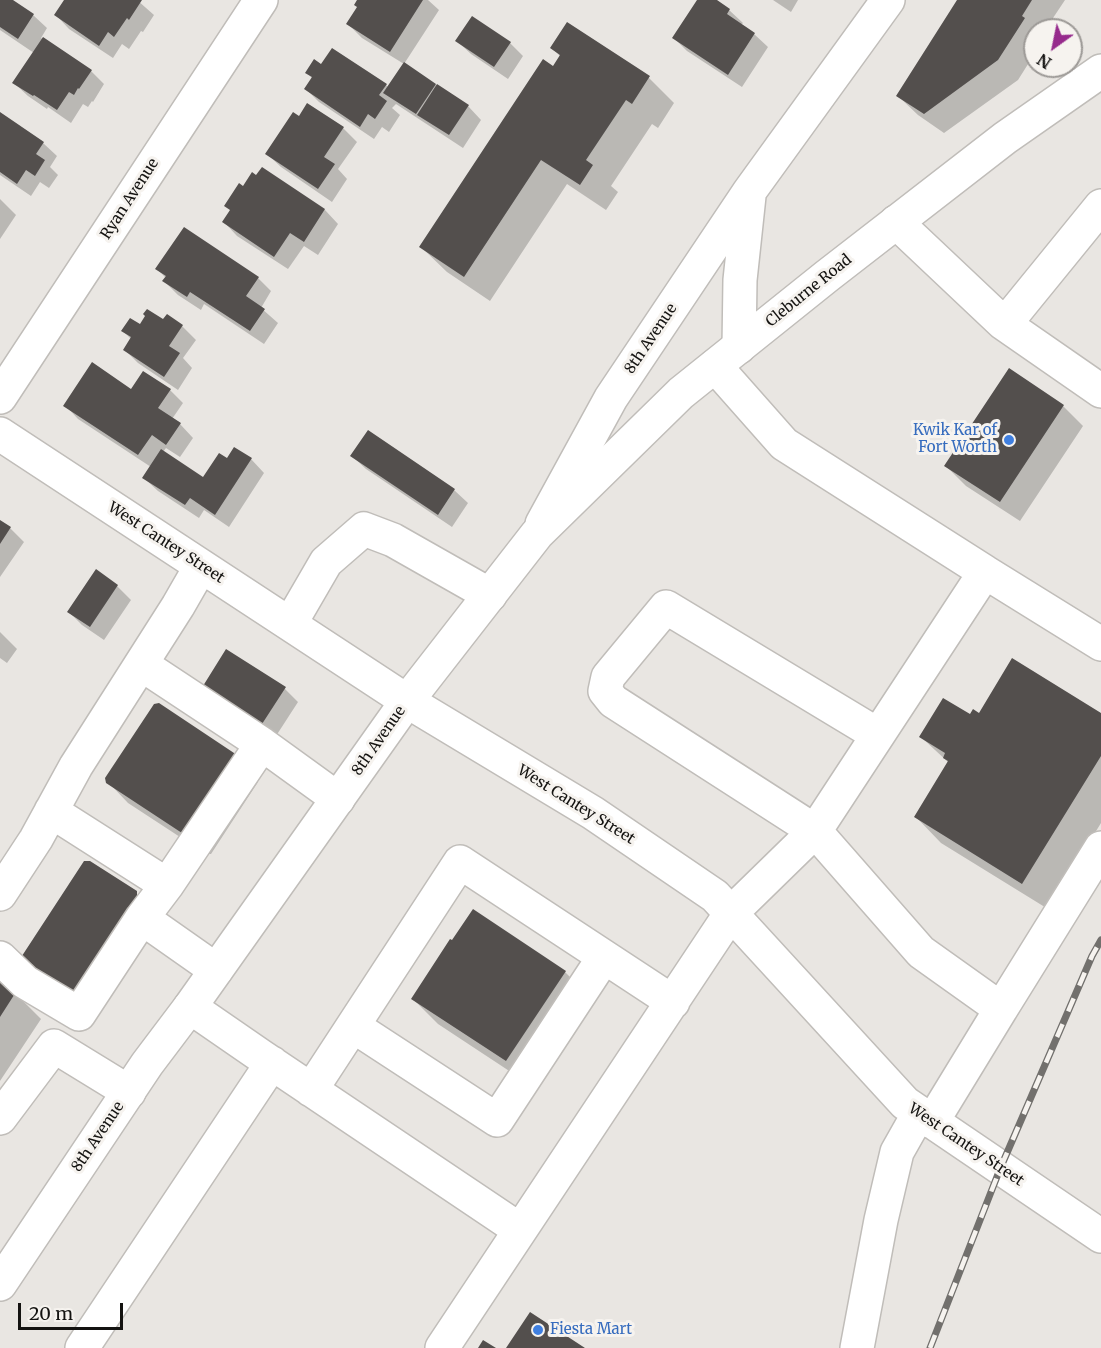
<!DOCTYPE html>
<style>
body{margin:0}
#map{position:relative;width:1101px;height:1348px;overflow:hidden;background:#e9e6e2;font-family:Merriweather,serif}
canvas{display:block}
.north{position:absolute;left:1023px;top:18px;width:60px;height:60px;box-sizing:border-box;background:#f6f3ef;border:2px solid #9c9996;border-radius:50%;rotate:213deg;font-size:16px;font-weight:700;line-height:24px;text-align:center;color:#141311}
.north::after{content:'';display:block;margin:auto;width:21px;height:27px;background:#962a8c;clip-path:polygon(50% 0,100% 100%,50% 72%,0 100%)}
.scale{position:absolute;left:18px;top:1303px;width:105px;height:27px;box-sizing:border-box;border:3px solid #141311;border-top:0;padding-left:8px;font-size:18px;line-height:21px;white-space:nowrap;color:#141311;-webkit-text-stroke:4px #f6f3ef;paint-order:stroke}
</style>
<div id="map">
<canvas width="1101" height="1348"></canvas>
<div class="north">N</div>
<div class="scale">20 m</div>
</div>
<script>
const ctx = document.querySelector('canvas').getContext('2d');
ctx.lineJoin = 'round';
function paint(path, color) { ctx.fillStyle = color; ctx.fill(path, 'evenodd'); }
function stroke(path, color, width, dash) { ctx.strokeStyle = color; ctx.lineWidth = width; ctx.lineCap = dash ? 'butt' : 'round'; ctx.setLineDash(dash || []); ctx.stroke(path); }
function drawText(font, color, halo, rows, align = 'center') {
  ctx.font = font + ' Merriweather,serif'; ctx.lineWidth = 6; ctx.setLineDash([]); ctx.textBaseline = 'middle'; ctx.strokeStyle = halo; ctx.fillStyle = color; for (const [text, x, y, turn = 0] of rows) {
    ctx.save(); ctx.translate(x, y); ctx.rotate((+turn || 0) * Math.PI / 180); ctx.textAlign = isNaN(turn) ? turn : align; if (halo) ctx.strokeText(text, 0, 0); ctx.fillText(text, 0, 0); ctx.restore();
  }
}
const shadow = new Path2D(`
 M 0,0 L 10,0 L 33,15 L 47,28 L 41,38 L 91,71 L 104,84 L 93,102 L 92,101 L 88,107 L 83,104 L 71,123 L 48,107 L 47,109 L 28,96 L 14,83 L 34,53 L 0,30 Z
 M 66,0 L 137,0 L 154,15 L 143,32 L 141,31 L 129,49 L 122,44 L 113,58 L 69,29 L 56,15 Z
 M 359,0 L 428,0 L 439,10 L 404,64 L 468,106 L 481,120 L 463,148 L 396,104 L 392,108 L 400,115 L 389,132 L 382,127 L 374,139 L 319,102 L 306,89 L 313,79 L 307,73 L 321,66 L 386,85 L 389,88 L 404,64 L 362,38 L 348,24 L 359,7 Z
 M 699,0 L 714,0 L 729,10 L 743,23 L 741,25 L 754,34 L 768,47 L 742,87 L 687,51 L 674,38 Z
 M 773,0 L 798,0 L 791,12 Z
 M 959,0 L 1065,0 L 1045,30 L 1035,30 L 1035,53 L 1018,80 L 944,133 L 918,115 L 898,96 Z
 M 457,41 L 510,43 L 523,56 L 508,79 L 471,54 Z
 M 552,48 L 649,78 L 674,103 L 658,128 L 652,124 L 611,186 L 618,192 L 606,210 L 567,184 L 490,301 L 447,272 L 421,247 L 554,68 L 561,57 Z
 M 308,105 L 343,128 L 357,142 L 338,169 L 347,179 L 332,202 L 281,167 L 267,154 L 299,118 Z
 M 0,114 L 43,143 L 57,156 L 50,167 L 58,175 L 49,188 L 40,182 L 31,196 L 0,175 Z
 M 262,169 L 325,210 L 338,224 L 318,255 L 304,246 L 288,269 L 237,236 L 224,222 L 244,188 L 257,177 Z
 M 0,199 L 16,215 L 0,239 Z
 M 157,269 L 258,278 L 271,291 L 261,308 L 278,323 L 264,344 L 204,304 L 201,310 L 178,295 L 164,281 L 166,278 Z
 M 167,316 L 182,326 L 196,340 L 183,358 L 192,368 L 178,390 L 138,363 L 125,350 L 131,339 L 123,331 L 163,321 Z
 M 170,390 L 183,403 L 172,419 L 180,424 L 193,438 L 180,457 L 166,448 L 163,452 L 203,479 L 228,460 L 251,459 L 264,473 L 229,527 L 204,510 L 199,518 L 158,491 L 144,478 L 151,467 L 78,419 L 65,405 L 131,391 Z
 M 1063,406 L 1083,426 L 1020,521 L 966,486 L 946,466 Z
 M 352,456 L 454,490 L 468,503 L 452,527 L 366,469 Z
 M 0,522 L 10,528 L 24,542 L 0,577 Z
 M 96,572 L 117,586 L 131,600 L 104,640 L 82,625 L 69,612 Z
 M 0,632 L 17,649 L 7,663 L 0,658 Z
 M 285,689 L 298,702 L 276,736 L 218,699 Z
 M 1101,715 L 1101,823 L 1048,909 L 941,843 L 916,817 L 949,763 L 921,737 L 970,716 Z
 M 257,777 L 258,782 L 211,854 L 206,854 L 128,803 L 108,782 Z
 M 453,942 L 565,972 L 591,998 L 532,1086 L 438,1024 L 413,999 Z
 M 0,983 L 15,993 L 41,1019 L 0,1081 Z`);
const building = new Path2D(`
 M 0,0 L 13,0 L 34,14 L 18,39 L 0,27 Z
 M 64,0 L 142,0 L 129,20 L 127,18 L 114,37 L 108,32 L 99,46 L 54,15 Z
 M 357,0 L 423,0 L 390,52 L 346,24 L 357,7 L 354,5 Z
 M 697,0 L 717,0 L 730,9 L 727,14 L 755,33 L 728,75 L 672,38 Z
 M 957,0 L 1032,0 L 1022,16 L 1025,18 L 998,60 L 924,114 L 896,96 Z
 M 472,16 L 511,42 L 494,67 L 455,41 Z
 M 567,22 L 650,76 L 632,104 L 626,100 L 586,160 L 593,165 L 580,185 L 541,160 L 464,277 L 419,247 L 543,59 L 553,66 L 560,55 L 550,48 Z
 M 43,37 L 92,70 L 79,89 L 78,88 L 74,95 L 69,92 L 57,110 L 34,95 L 33,96 L 12,83 Z
 M 332,48 L 387,84 L 379,95 L 387,101 L 375,119 L 368,114 L 360,127 L 304,89 L 312,77 L 305,73 L 314,59 L 321,64 Z
 M 404,62 L 436,84 L 416,114 L 383,93 Z
 M 437,84 L 469,105 L 449,135 L 417,115 Z
 M 307,103 L 344,127 L 324,157 L 335,164 L 318,189 L 265,154 L 293,112 L 299,116 Z
 M 0,112 L 44,142 L 36,154 L 45,160 L 35,176 L 26,170 L 17,184 L 0,172 Z
 M 262,167 L 325,209 L 304,242 L 290,233 L 274,257 L 222,222 L 230,210 L 224,206 L 239,183 L 243,186 L 252,172 L 256,175 Z
 M 184,227 L 259,277 L 246,296 L 265,309 L 250,331 L 190,292 L 187,297 L 162,281 L 166,276 L 155,269 Z
 M 147,309 L 163,319 L 167,314 L 183,325 L 169,346 L 180,353 L 164,377 L 123,350 L 131,337 L 121,331 L 130,318 L 140,324 L 145,316 L 143,314 Z
 M 92,362 L 131,389 L 143,371 L 171,389 L 158,408 L 181,423 L 166,445 L 152,435 L 138,455 L 63,406 Z
 M 1009,368 L 1064,405 L 1000,502 L 944,466 Z
 M 368,430 L 455,489 L 438,515 L 350,456 Z
 M 234,447 L 252,458 L 215,515 L 190,498 L 185,505 L 142,478 L 161,449 L 203,477 L 219,453 L 227,458 Z
 M 0,520 L 11,527 L 0,544 Z
 M 96,569 L 118,585 L 90,627 L 67,612 Z
 M 226,649 L 286,687 L 262,724 L 203,686 Z
 M 1012,658 L 1101,713 L 1101,756 L 1022,884 L 914,817 L 948,761 L 943,758 L 945,753 L 919,737 L 943,698 L 970,714 L 973,709 L 979,713 Z
 M 159,703 L 237,755 L 185,835 L 106,783 L 105,778 L 154,704 Z
 M 84,861 L 90,861 L 137,891 L 137,896 L 71,998 L 18,962 Z
 M 473,909 L 566,971 L 506,1061 L 411,999 L 450,939 L 452,940 Z
 M 0,982 L 16,992 L 0,1017 Z
 M 530,1312 L 585,1348 L 506,1348 Z
 M 483,1340 L 496,1348 L 478,1348 Z`);
const minor = new Path2D(`
 M 896,222 L 1003,323 L 1101,391
 M 1005,324 L 1101,206
 M 739,347 L 740,280 L 749,196
 M 0,397 L 261,0
 M 0,434 L 407,701 L 593,813 L 715,896 L 905,1103 L 1101,1236
 M 542,524 L 611,398 L 749,192 L 888,0
 M 985,572 L 1101,644
 M 290,624 L 326,562 L 364,529 L 393,540 L 490,595
 M 141,664 L 262,744
 M 878,735 L 666,607 L 608,677 L 605,691 L 613,701 L 815,831 L 921,952 L 1001,1009 L 932,1122
 M 51,811 L 167,885
 M 0,894 L 36,839 L 76,766 L 178,606 L 201,566
 M 142,918 L 167,885 L 262,744 L 338,799
 M 0,958 L 25,982 L 79,1014 L 142,918 L 216,970
 M 190,1007 L 261,1056 L 520,1230
 M 1001,1009 L 1101,848
 M 353,1026 L 497,1120 L 604,957
 M 311,1090 L 460,862 L 673,1002
 M 0,1118 L 54,1046 L 129,1092
 M 82,1348 L 272,1063
 M 442,1348 L 731,913 L 815,831 L 985,572 L 784,444 L 715,366
 M 857,1348 L 881,1220 L 897,1152 L 919,1113`);
const major = new Path2D(`
 M 0,1284 L 147,1064 L 190,1007 L 407,701 L 537,534 L 681,393 L 827,276 L 1005,138 L 1101,71`);
const rail = new Path2D(`
 M 930,1348 L 1000,1169 L 1092,956 L 1101,940`);
const markers = [
 [1009,440,6,"#3f7fe0"],
 [538,1330,6,"#3f7fe0"]
];
const streetNames = [
 ["Ryan Avenue",130,199,-57],
 ["Cleburne Road",809,291,-39],
 ["8th Avenue",651,339,-56],
 ["West Cantey Street",166,543,33],
 ["8th Avenue",379,741,-55],
 ["West Cantey Street",576,805,32],
 ["8th Avenue",98,1137,-56],
 ["West Cantey Street",966,1145,34]
];
const shopNames = [
 ["Kwik Kar of",997,431],
 ["Fort Worth",997,448],
 ["Fiesta Mart",550,1330,"left"]
];
paint(shadow, '#0003');
paint(building, '#534f4d');
stroke(minor, '#c0bdb9', 36);
stroke(major, '#c0bdb9', 36);
stroke(minor, '#fff', 33);
stroke(major, '#fff', 33);
stroke(rail, '#72706d', 7);
stroke(rail, '#f6f3ef', 4.5, [14]);
for (const [x, y, r, color] of markers) { const dot = new Path2D(); dot.arc(x, y, r, 0, 2 * Math.PI); ctx.fillStyle = color; ctx.fill(dot); stroke(dot, '#f6f3ef', 2); }
drawText('15px', '#141311', '#f6f3ef', streetNames);
drawText('15px', '#366cbe', '#f6f3ef', shopNames, 'right');
</script>
